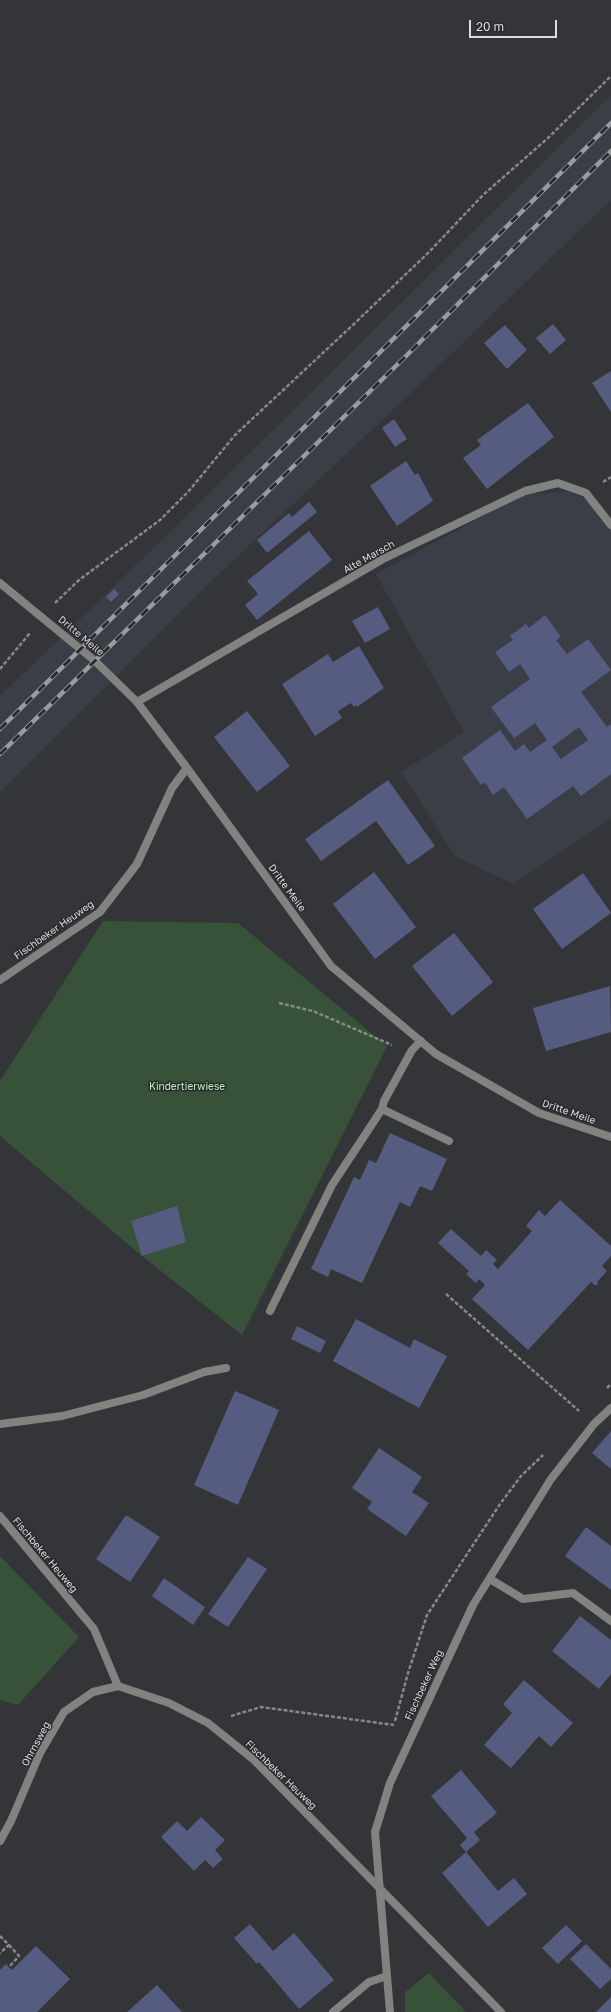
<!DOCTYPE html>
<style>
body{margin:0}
#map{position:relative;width:611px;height:2012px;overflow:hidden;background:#343538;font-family:"Golos Text",sans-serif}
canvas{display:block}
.scale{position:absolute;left:469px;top:20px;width:88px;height:18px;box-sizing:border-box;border:2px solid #dcdddf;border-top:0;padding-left:5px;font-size:12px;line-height:14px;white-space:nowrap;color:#dcdddf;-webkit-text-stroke:3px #2a2b2e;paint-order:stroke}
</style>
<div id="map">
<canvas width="611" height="2012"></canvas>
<div class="scale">20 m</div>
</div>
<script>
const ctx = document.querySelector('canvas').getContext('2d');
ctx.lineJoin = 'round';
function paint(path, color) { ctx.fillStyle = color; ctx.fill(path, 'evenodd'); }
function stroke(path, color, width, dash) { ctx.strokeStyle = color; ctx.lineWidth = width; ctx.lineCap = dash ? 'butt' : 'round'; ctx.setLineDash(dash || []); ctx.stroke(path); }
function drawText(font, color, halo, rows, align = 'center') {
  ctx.font = font + ' "Golos Text",sans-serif'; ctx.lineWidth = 3; ctx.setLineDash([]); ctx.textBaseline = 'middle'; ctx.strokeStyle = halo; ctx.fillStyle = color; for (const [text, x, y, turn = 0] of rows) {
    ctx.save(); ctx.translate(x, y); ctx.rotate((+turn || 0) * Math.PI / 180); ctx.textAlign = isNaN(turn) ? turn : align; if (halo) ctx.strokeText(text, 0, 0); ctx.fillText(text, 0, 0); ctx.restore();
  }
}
const built = new Path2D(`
 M 611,95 L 611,200 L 417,387 L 217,576 L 0,793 L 0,696 L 161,541 Z
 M 568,491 L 590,502 L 611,529 L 611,819 L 513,884 L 455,856 L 401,772 L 464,732 L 376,574 L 524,494 Z`);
const green = new Path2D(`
 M 103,921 L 238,923 L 387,1046 L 242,1335 L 142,1256 L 0,1136 L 0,1081 Z
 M 0,1556 L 79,1637 L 18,1705 L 0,1700 Z
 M 429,1973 L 466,2012 L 405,2012 L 405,1992 Z`);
const building = new Path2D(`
 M 553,324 L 566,340 L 550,354 L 536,338 Z
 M 505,325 L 527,350 L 507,369 L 484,343 Z
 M 611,371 L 611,412 L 592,383 Z
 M 528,403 L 554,437 L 487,489 L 463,458 L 481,445 L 477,440 Z
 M 394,419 L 407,439 L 395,447 L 382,428 Z
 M 406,461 L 415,475 L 418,473 L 433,501 L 397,526 L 370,486 Z
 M 309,502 L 317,512 L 267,553 L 257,540 L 289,513 L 292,517 Z
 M 309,531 L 332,560 L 257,620 L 245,605 L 258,594 L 247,581 Z
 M 114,589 L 119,594 L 111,602 L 106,597 Z
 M 378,607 L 390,629 L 365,643 L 352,621 Z
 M 545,615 L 561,637 L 556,640 L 567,654 L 588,639 L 611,670 L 581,692 L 607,727 L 611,724 L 611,774 L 581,796 L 573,786 L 527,819 L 504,787 L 493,795 L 485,782 L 481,785 L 462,758 L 500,730 L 515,751 L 524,744 L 530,752 L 547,740 L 535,723 L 514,738 L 491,707 L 530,679 L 520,664 L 509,672 L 495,652 L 513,640 L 510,636 L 526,624 L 529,628 ZM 579,727 L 588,740 L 561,759 L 552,747 Z
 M 359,646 L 384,688 L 357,707 L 356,705 L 354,707 L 351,703 L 338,711 L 342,718 L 315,736 L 282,684 L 328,654 L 333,662 Z
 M 247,711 L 290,766 L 257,792 L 214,737 Z
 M 388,780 L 435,846 L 408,865 L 376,821 L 321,861 L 305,839 Z
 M 374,872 L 416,927 L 375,959 L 333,904 Z
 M 583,873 L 611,913 L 562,949 L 533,909 Z
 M 454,933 L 493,982 L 452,1016 L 412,966 Z
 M 610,986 L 611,1032 L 546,1051 L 533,1008 Z
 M 390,1133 L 447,1159 L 432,1191 L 420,1186 L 410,1207 L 400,1202 L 362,1283 L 331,1269 L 328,1277 L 311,1269 L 354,1177 L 360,1180 L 369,1160 L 376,1163 Z
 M 560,1200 L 611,1246 L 611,1256 L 602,1266 L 607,1271 L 597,1282 L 598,1283 L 596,1286 L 591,1282 L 528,1350 L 472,1299 L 485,1285 L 479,1279 L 476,1283 L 466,1274 L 469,1271 L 438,1243 L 451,1229 L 481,1256 L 486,1250 L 497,1260 L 493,1264 L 498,1269 L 532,1231 L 526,1226 L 539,1210 L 545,1216 Z
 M 177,1206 L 186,1242 L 142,1256 L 131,1221 Z
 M 356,1319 L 410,1348 L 414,1339 L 447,1356 L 419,1408 L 333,1361 Z
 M 297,1326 L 326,1341 L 320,1353 L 291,1339 Z
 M 235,1391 L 279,1410 L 238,1505 L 194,1485 Z
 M 611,1431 L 611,1469 L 592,1453 Z
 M 379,1448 L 422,1477 L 412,1492 L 429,1503 L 406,1536 L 367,1509 L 372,1502 L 352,1488 Z
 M 126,1515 L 160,1537 L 130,1582 L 96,1559 Z
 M 586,1527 L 611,1546 L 611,1590 L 565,1556 Z
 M 248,1557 L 267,1569 L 228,1627 L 208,1614 Z
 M 164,1578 L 205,1607 L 193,1625 L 152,1596 Z
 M 580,1616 L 611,1640 L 611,1674 L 599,1689 L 552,1651 Z
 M 524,1680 L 573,1723 L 551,1747 L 539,1736 L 511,1768 L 484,1745 L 512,1713 L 503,1704 Z
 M 461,1770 L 497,1813 L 474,1832 L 480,1840 L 466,1852 L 460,1845 L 467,1838 L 431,1796 Z
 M 201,1817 L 225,1840 L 215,1850 L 223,1859 L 213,1868 L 205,1860 L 194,1871 L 161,1837 L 177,1821 L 187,1831 Z
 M 466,1852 L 498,1891 L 514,1878 L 527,1894 L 488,1927 L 442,1873 Z
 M 250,1924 L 273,1951 L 294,1933 L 334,1980 L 299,2009 L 259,1962 L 257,1964 L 234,1938 Z
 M 566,1925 L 582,1941 L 558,1964 L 542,1948 Z
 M 586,1944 L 611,1969 L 611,1979 L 600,1989 L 570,1959 Z
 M 36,1946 L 70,1979 L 37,2012 L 0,2012 L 0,1970 L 6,1964 L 12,1970 Z
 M 157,1985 L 182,2012 L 127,2012 Z
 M 611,1997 L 611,2012 L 596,2012 Z`);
const path = new Path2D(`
 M 603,482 L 611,477
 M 55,603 L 79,580 L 160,520 L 188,492 L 235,435 L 356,322 L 429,252 L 483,195 L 548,138 L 611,76
 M 0,669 L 30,633
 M 279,1003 L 313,1011 L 392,1045
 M 446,1294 L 579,1411
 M 607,1388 L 611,1384
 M 231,1716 L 261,1707 L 394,1725
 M 395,1721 L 408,1673 L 427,1615 L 500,1504 L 521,1476 L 543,1455
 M 0,1936 L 9,1945 L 0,1953
 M 9,1945 L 19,1956 L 9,1967`);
const lane = new Path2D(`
 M 421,1041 L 412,1050 L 384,1101 L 382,1109 L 449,1141
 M 270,1311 L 332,1185 L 382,1109
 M 0,1424 L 62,1416 L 143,1395 L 204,1372 L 226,1368
 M 490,1579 L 523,1599 L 573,1593 L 611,1621
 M 333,2012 L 369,1982 L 387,1976`);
const street = new Path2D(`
 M 0,583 L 95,661 L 137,702 L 187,768 L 331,966 L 436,1054 L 539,1113 L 611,1137
 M 137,702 L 383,559 L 525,491 L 558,483 L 586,493 L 611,525
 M 0,980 L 100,912 L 137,864 L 172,788 L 187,768
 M 0,1516 L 94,1629 L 118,1686 L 169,1703 L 208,1723 L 254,1760 L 501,2012
 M 0,1841 L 11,1821 L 40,1753 L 64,1712 L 93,1692 L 118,1686
 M 390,2012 L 375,1832 L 390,1783 L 473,1605 L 551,1479 L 594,1424 L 611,1408`);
const rail = new Path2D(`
 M 0,729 L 611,123
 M 0,754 L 403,359 L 611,151`);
const streetNames = [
 ["Alte Marsch",369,557,-29],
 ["Dritte Meile",81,636,40],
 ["Dritte Meile",287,888,54],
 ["Fischbeker Heuweg",54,930,-35],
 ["Dritte Meile",569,1112,19],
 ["Fischbeker Heuweg",45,1555,50],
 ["Fischbeker Weg",424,1685,-65],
 ["Ohrnsweg",36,1744,-62],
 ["Fischbeker Heuweg",281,1775,44]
];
const parkNames = [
 ["Kindertierwiese",187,1087]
];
paint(built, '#3c3e47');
paint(green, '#375238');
paint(building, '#565c7f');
stroke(path, '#87888a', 2.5, [4, 2]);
stroke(lane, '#818381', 8);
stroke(street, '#818381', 8);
stroke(rail, '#9a9b9e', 4.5);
stroke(rail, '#2a2b2e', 3, [9]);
drawText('10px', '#dcdddf', '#2a2b2e', streetNames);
drawText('10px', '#bef2bf', '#2a2b2e', parkNames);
</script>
